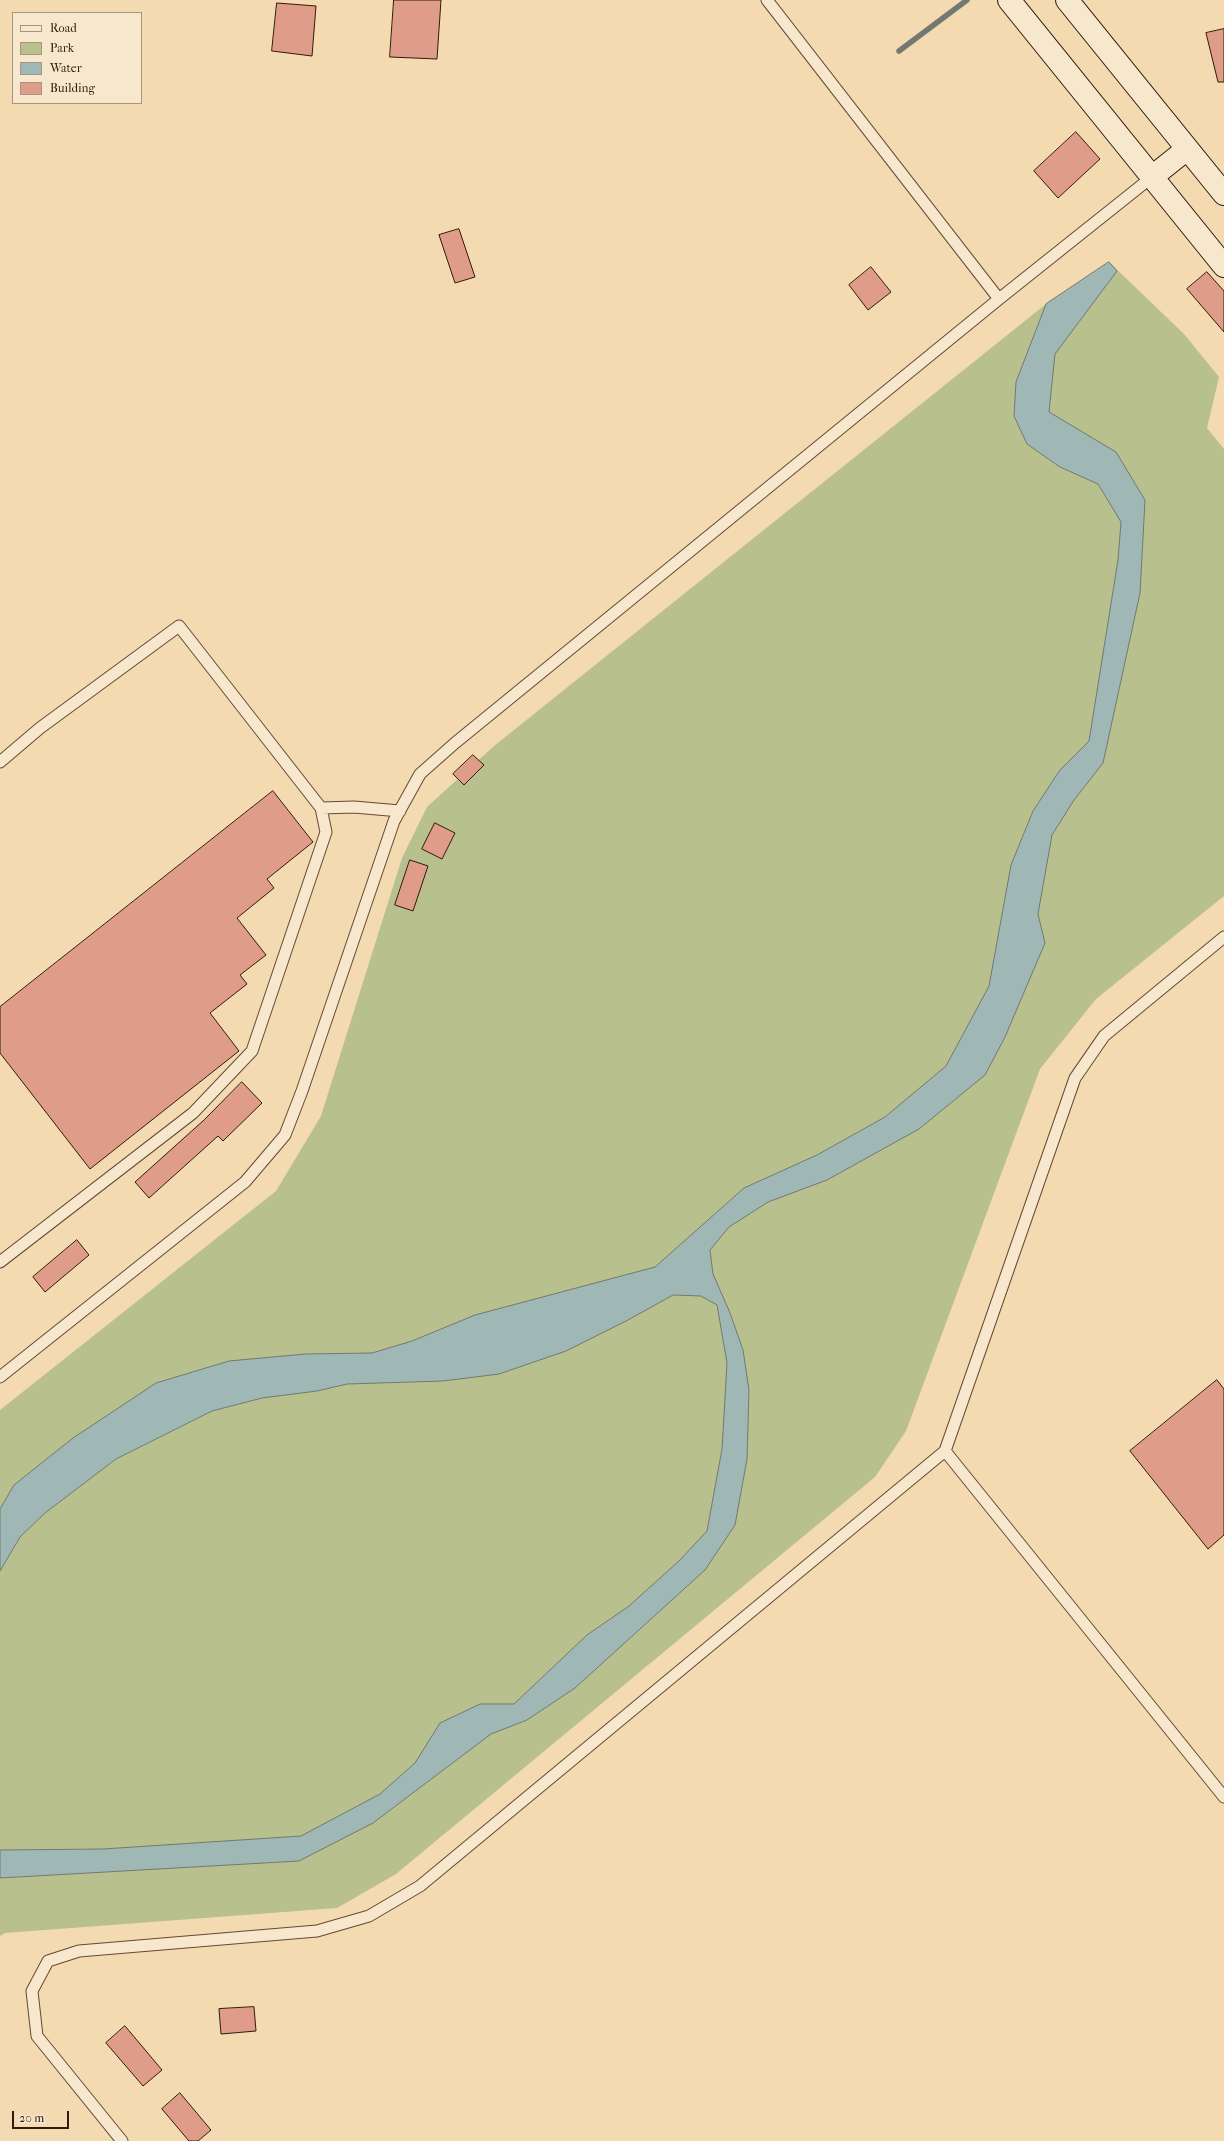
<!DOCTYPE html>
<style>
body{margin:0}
#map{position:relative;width:1224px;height:2141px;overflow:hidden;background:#f3dab0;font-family:"IM FELL French Canon",serif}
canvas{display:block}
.legend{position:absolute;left:12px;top:12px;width:130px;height:92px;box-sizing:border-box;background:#f7e7cc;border:1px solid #a89580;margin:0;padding:5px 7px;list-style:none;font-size:12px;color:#311a0d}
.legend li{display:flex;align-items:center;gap:8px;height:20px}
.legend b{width:20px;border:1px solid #a89580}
.scale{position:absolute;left:12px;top:2111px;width:57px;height:18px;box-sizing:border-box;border:2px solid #311a0d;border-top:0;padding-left:5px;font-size:12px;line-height:14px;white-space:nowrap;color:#311a0d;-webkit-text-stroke:3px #f7e7cc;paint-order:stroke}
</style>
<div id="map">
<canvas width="1224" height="2141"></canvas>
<ul class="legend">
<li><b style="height:5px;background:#f7e7cc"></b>Road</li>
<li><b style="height:11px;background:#b8c08d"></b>Park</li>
<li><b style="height:11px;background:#9fb8b5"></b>Water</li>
<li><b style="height:11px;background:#df9c89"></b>Building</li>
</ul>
<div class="scale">20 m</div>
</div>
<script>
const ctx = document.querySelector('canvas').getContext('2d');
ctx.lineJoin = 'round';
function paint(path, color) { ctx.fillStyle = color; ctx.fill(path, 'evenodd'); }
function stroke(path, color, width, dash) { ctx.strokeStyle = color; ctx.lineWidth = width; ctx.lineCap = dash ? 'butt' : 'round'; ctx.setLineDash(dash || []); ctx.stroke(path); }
const green = new Path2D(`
 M 1109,262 L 1184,334 L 1219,377 L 1207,428 L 1224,449 L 1224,896 L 1096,999 L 1040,1069 L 906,1431 L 875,1477 L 396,1874 L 337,1908 L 5,1933 L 0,1936 L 0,1410 L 276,1191 L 321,1116 L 402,858 L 427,807 L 494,746 L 1046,304 Z`);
const water = new Path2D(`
 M 1109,262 L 1117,271 L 1055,354 L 1049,412 L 1116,452 L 1145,500 L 1140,593 L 1103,763 L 1074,800 L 1052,835 L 1038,914 L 1045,943 L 1005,1037 L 985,1075 L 919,1129 L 827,1180 L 768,1202 L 729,1227 L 710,1250 L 713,1274 L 730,1313 L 743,1350 L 749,1390 L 747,1459 L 735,1525 L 705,1570 L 575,1688 L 527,1720 L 491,1734 L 373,1823 L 299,1861 L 0,1878 L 0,1850 L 103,1849 L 301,1836 L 380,1794 L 415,1763 L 440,1723 L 480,1704 L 514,1704 L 587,1635 L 629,1606 L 680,1560 L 707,1531 L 722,1449 L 727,1363 L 717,1305 L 701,1296 L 673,1295 L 628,1320 L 566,1351 L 499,1374 L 443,1381 L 347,1384 L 317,1391 L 262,1398 L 212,1411 L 116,1459 L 45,1513 L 20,1537 L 0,1571 L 0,1509 L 14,1485 L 73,1438 L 156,1383 L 229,1361 L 305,1354 L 372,1353 L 412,1341 L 475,1315 L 655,1267 L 744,1188 L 817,1155 L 885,1117 L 946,1066 L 989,986 L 1011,865 L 1033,811 L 1060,770 L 1089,741 L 1118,560 L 1121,522 L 1098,484 L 1060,467 L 1027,444 L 1014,416 L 1016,382 L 1046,304 Z`);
const stream = new Path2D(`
 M 899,51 L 967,0`);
const building = new Path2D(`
 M 394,0 L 441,0 L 437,59 L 390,57 Z
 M 277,3 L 316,6 L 312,56 L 272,51 Z
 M 1224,29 L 1224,82 L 1218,82 L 1206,33 Z
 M 1076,132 L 1100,159 L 1058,198 L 1034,171 Z
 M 459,229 L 475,277 L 455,283 L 439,235 Z
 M 871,267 L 891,292 L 868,310 L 849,285 Z
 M 1207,272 L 1224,291 L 1224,332 L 1187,289 Z
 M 473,755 L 484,765 L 464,785 L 453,774 Z
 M 273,791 L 313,842 L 267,879 L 274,888 L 237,918 L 266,955 L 240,975 L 247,984 L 210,1013 L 239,1051 L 90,1169 L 0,1053 L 0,1007 Z
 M 435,823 L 455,833 L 442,859 L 422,849 Z
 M 410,860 L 428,866 L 413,911 L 395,905 Z
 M 242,1082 L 262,1103 L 223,1141 L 218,1136 L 149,1198 L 135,1182 L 204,1120 Z
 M 77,1240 L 89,1255 L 45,1292 L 33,1277 Z
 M 1217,1380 L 1224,1389 L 1224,1535 L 1208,1549 L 1130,1451 Z
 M 254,2007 L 256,2031 L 221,2034 L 219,2009 Z
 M 125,2026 L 162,2070 L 143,2086 L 106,2043 Z
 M 180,2093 L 211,2130 L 198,2141 L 189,2141 L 162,2109 Z`);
const lane = new Path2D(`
 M 767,0 L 999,299
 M 0,762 L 40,728 L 179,626 L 321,808 L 326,832 L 252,1051 L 193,1113 L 0,1262
 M 321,808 L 354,807 L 400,811
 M 0,1377 L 245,1182 L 285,1135 L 302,1091 L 394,821 L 420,774 L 455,743 L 999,299 L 1152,177
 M 945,1451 L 1224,1797
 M 122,2141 L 37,2036 L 32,1991 L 48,1961 L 79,1951 L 317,1931 L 369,1916 L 420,1886 L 945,1451 L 1075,1078 L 1104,1036 L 1224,937`);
const secondary = new Path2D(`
 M 1009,0 L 1224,266
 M 1067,0 L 1224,194
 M 1152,177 L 1187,149`);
paint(green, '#b8c08d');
paint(water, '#9fb8b5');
stroke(water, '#737972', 1);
stroke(stream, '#737972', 5.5);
paint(building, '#df9c89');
stroke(building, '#311a0d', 1);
stroke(lane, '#624a36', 13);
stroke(secondary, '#311a0d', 24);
stroke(lane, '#f7e7cc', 11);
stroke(secondary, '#f7e7cc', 22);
</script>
